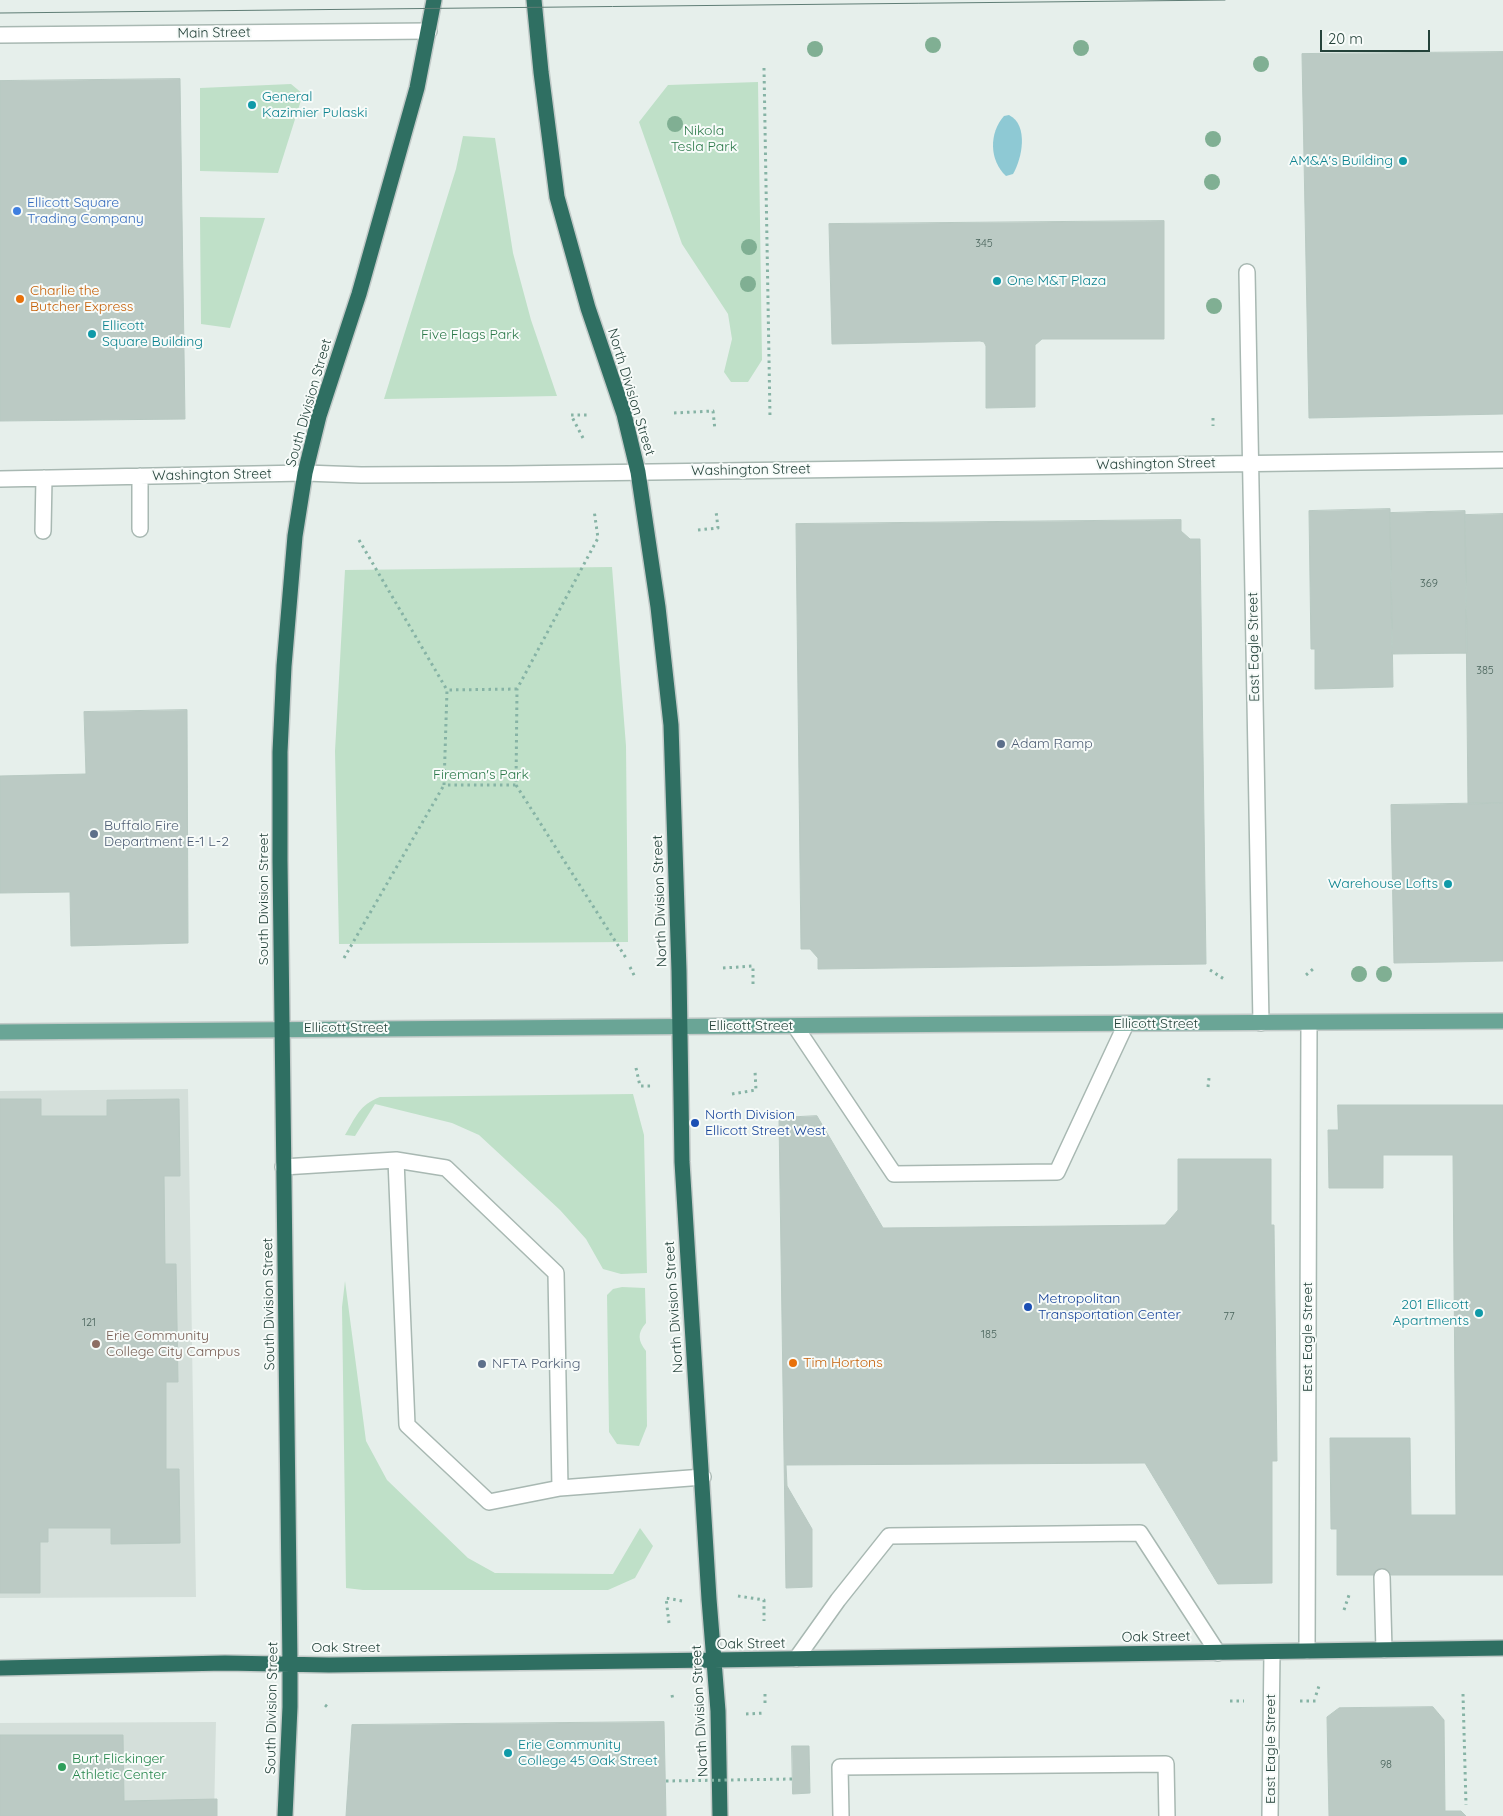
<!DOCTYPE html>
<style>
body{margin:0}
#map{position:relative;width:1503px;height:1816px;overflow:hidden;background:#e6efeb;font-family:Quicksand,sans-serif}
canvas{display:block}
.scale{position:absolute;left:1320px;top:30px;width:110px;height:22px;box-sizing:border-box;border:2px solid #24423a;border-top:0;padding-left:6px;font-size:15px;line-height:18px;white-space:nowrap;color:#24423a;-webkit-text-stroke:4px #f7fbf9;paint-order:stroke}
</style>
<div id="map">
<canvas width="1503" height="1816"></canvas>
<div class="scale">20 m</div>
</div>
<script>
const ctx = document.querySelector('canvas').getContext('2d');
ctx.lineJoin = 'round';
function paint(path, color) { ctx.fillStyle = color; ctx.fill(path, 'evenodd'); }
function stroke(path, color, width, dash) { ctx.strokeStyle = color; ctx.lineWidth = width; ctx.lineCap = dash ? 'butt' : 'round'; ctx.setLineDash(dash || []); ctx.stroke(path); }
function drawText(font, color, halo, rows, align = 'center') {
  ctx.font = font + ' Quicksand,sans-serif'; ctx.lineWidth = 4; ctx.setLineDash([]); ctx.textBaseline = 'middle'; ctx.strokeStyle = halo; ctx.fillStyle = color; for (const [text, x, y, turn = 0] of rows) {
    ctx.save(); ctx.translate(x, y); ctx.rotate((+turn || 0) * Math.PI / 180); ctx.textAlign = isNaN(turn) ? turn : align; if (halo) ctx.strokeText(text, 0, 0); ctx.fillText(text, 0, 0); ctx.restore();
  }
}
const built = new Path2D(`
 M 188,1089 L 196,1597 L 0,1598 L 0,1091 Z
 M 216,1722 L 214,1816 L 0,1816 L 0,1723 Z`);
const green = new Path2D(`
 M 758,82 L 762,360 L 748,382 L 731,382 L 724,372 L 732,339 L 728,314 L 682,244 L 639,122 L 668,85 Z
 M 291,84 L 303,94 L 278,173 L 200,171 L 200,88 Z
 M 463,136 L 495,138 L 513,253 L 531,320 L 557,396 L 384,399 L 456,169 Z
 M 200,217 L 265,218 L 230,328 L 201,324 Z
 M 612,567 L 626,746 L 628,942 L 339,944 L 335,751 L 345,570 Z
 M 633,1094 L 644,1135 L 647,1273 L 621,1274 L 603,1269 L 586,1239 L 560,1210 L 479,1135 L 452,1123 L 375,1104 L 355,1136 L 345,1135 C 356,1117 359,1105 380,1097 Z
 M 345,1281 L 366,1441 L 387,1480 L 468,1558 L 495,1573 L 613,1574 L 640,1528 L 653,1546 L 635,1578 L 608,1590 L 363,1590 L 346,1588 L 342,1307 Z
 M 622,1287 L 645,1288 L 646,1323 C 637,1333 638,1341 646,1351 L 647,1426 L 639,1446 L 617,1444 L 609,1432 L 607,1295 L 613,1289 Z`);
const water = new Path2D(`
 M 1009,115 C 1029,125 1022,159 1013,174 L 1006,176 C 989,160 989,133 1004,116 Z`);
const building = new Path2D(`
 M 1503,52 L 1503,414 L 1309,418 L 1302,54 Z
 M 180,79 L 185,419 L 0,421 L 0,81 Z
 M 1164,221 L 1164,339 L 1042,339 L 1035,345 L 1035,407 L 986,408 L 986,346 L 984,342 L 980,341 L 832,344 L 829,224 Z
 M 1390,509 L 1393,687 L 1315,689 L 1315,649 L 1311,649 L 1309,511 Z
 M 1465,511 L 1467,653 L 1392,654 L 1390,513 Z
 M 1503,514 L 1503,803 L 1468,804 L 1465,515 Z
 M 1181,520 L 1181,531 L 1190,539 L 1200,539 L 1206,964 L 818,969 L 818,958 L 810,949 L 801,949 L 796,524 Z
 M 187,710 L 188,943 L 71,946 L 70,892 L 0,893 L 0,776 L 86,774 L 84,712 Z
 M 1503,803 L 1503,961 L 1394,963 L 1391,805 Z
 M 0,1099 L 41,1099 L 41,1116 L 107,1116 L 107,1100 L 179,1099 L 180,1176 L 164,1176 L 165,1264 L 176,1264 L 178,1382 L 166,1382 L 166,1469 L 179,1469 L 180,1543 L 111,1544 L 111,1528 L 48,1528 L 48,1542 L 40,1542 L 40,1593 L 0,1593 Z
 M 1338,1105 L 1503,1105 L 1503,1575 L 1337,1575 L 1337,1529 L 1331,1529 L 1330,1438 L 1410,1438 L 1411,1515 L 1456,1515 L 1453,1155 L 1383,1155 L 1383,1188 L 1329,1188 L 1328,1130 L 1338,1130 Z
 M 817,1116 L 883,1228 L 1165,1225 L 1178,1210 L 1178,1159 L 1271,1159 L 1271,1225 L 1274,1225 L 1277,1461 L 1272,1461 L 1272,1583 L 1218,1584 L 1145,1463 L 786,1465 L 787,1486 L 812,1529 L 812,1587 L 786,1588 L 779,1118 Z
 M 1433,1707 L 1444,1720 L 1445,1811 L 1461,1811 L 1466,1816 L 1329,1816 L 1327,1717 L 1339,1708 Z
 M 664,1722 L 666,1816 L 346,1816 L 352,1725 Z
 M 0,1735 L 123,1735 L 124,1801 L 217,1799 L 217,1816 L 0,1816 Z
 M 792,1746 L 809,1746 L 810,1793 L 793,1794 Z`);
const path = new Path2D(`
 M 764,68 L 770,417
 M 674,413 L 713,411 L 715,430
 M 1213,418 L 1213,426
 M 583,438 L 571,415 L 590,415
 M 698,530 L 718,528 L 716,511
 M 359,540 L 447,690
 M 517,689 L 447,690 L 444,785 L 516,785 L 517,689 L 598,538 L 594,510
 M 516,785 L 626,958
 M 344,958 L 444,785
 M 630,967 L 635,977
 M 723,968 L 753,966 L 753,985
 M 1210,970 L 1224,979
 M 1306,975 L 1313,969
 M 636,1068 L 640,1086 L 654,1086
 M 1208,1087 L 1209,1078
 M 732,1094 L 756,1090 L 755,1071
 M 738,1596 L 764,1600 L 764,1621
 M 1344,1610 L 1350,1592
 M 669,1623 L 666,1598 L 682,1601
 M 765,1694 L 765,1703
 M 1463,1694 L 1466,1805
 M 672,1695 L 673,1700
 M 1316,1695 L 1319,1686
 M 1230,1701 L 1244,1701
 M 1300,1701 L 1316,1701
 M 325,1705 L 330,1709
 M 746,1714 L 765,1713`);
const minor = new Path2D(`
 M 0,35 L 429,31
 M 1247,272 L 1261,1023
 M 0,479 L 305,473 L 361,475 L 510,474 L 1503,460
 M 140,529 L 140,476
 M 43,531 L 44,478
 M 795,1026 L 894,1174 L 1057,1172 L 1126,1024
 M 396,1160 L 407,1425 L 489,1502 L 560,1488 L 703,1477
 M 283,1167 L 396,1160 L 446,1168 L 556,1273 L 560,1488
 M 1382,1577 L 1384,1650
 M 1307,1651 L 1309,1023
 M 796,1659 L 838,1600 L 889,1536 L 1140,1533 L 1218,1653
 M 841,1816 L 840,1767 L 1166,1764 L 1167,1816
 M 1270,1816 L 1272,1652`);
const major = new Path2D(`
 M 0,1032 C 501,1025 1002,1025 1503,1021`);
const highway = new Path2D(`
 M 534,0 L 541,72 L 557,197 L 588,308 L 624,414 L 638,472 L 658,607 L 671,725 L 679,971 L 682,1162 L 709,1599 L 718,1711 L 720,1816
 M 0,1668 L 225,1663 L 329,1665 L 714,1660 L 1503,1648
 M 285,1816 L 290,1707 L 290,1665 L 280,861 L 280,752 L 284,666 L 295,536 L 305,473 L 319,416 L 359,294 L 417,88 L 434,0`);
const tram = new Path2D(`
 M 0,13 L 1225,0`);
const pathBridge = new Path2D(`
 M 666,1781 L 792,1779`);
const trees = [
 [933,45],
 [1081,48],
 [815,49],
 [1261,64],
 [675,124],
 [1213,139],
 [1212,182],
 [749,247],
 [748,284],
 [1214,306],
 [1359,974],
 [1384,974]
];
const markers = [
 [252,105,5,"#0f9aa8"],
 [1403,161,5,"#0f9aa8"],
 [17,211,5,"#3f7fe0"],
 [997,281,5,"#0f9aa8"],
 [20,299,5,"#e8710a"],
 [92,334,5,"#0f9aa8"],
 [1001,744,5,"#5c6f8a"],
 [94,834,5,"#5c6f8a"],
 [1448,884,5,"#0f9aa8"],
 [695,1123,5,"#1a4fb4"],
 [1028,1307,5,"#1a4fb4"],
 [1479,1313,5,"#0f9aa8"],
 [96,1344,5,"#8d6e63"],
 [793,1363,5,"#e8710a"],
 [482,1364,5,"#5c6f8a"],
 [508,1753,5,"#0f9aa8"],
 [62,1767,5,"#2e9e5b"]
];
const numberNames = [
 ["345",984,244],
 ["369",1429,584],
 ["385",1485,671],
 ["77",1229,1317],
 ["121",89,1323],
 ["185",989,1335],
 ["98",1386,1765]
];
const streetNames = [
 ["Main Street",214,33,-1],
 ["North Division Street",631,392,73],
 ["South Division Street",309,403,-74],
 ["Washington Street",1156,464,-1],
 ["Washington Street",751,470,-1],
 ["Washington Street",212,475,-1],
 ["East Eagle Street",1254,647,-91],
 ["South Division Street",264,899,-90],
 ["North Division Street",660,901,-92],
 ["Ellicott Street",1156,1024],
 ["Ellicott Street",751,1026],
 ["Ellicott Street",346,1028],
 ["South Division Street",269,1304,-91],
 ["North Division Street",674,1307,-94],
 ["East Eagle Street",1308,1337,-90],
 ["Oak Street",1156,1637,-1],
 ["Oak Street",751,1644,-1],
 ["Oak Street",346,1648],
 ["South Division Street",272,1708,-89],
 ["North Division Street",700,1711,-93],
 ["East Eagle Street",1271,1749,-90]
];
const cultureNames = [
 ["General",262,97],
 ["Kazimier Pulaski",262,113],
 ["AM&A's Building",1393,161,"right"],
 ["One M&T Plaza",1007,281],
 ["Ellicott",102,326],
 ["Square Building",102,342],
 ["Warehouse Lofts",1438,884,"right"],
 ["201 Ellicott",1469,1305,"right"],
 ["Apartments",1469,1321,"right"],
 ["Erie Community",518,1745],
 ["College 45 Oak Street",518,1761]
];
const parkNames = [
 ["Nikola",704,131],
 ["Tesla Park",704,147],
 ["Five Flags Park",470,335],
 ["Fireman's Park",481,775]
];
const shopNames = [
 ["Ellicott Square",27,203],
 ["Trading Company",27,219]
];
const foodNames = [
 ["Charlie the",30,291],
 ["Butcher Express",30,307],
 ["Tim Hortons",803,1363]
];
const serviceNames = [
 ["Adam Ramp",1011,744],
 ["Buffalo Fire",104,826],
 ["Department E-1 L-2",104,842],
 ["NFTA Parking",492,1364]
];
const transitNames = [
 ["North Division",705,1115],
 ["Ellicott Street West",705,1131],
 ["Metropolitan",1038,1299],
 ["Transportation Center",1038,1315]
];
const educationNames = [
 ["Erie Community",106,1336],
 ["College City Campus",106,1352]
];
const leisureNames = [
 ["Burt Flickinger",72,1759],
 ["Athletic Center",72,1775]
];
paint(built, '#d4dfda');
paint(green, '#bfe0c8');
paint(water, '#8ec9d4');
paint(building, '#bbcac4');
stroke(building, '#b8c9c2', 1);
stroke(minor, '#a8b8b2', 18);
stroke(major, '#c2cac8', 18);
stroke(highway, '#c2cac8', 18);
stroke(path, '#86b3a5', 3, [2.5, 4]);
stroke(minor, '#fff', 15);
stroke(major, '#6aa596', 15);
stroke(highway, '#2f6f62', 15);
stroke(tram, '#5f7d75', 1);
stroke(pathBridge, '#86b3a5', 3, [2.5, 4]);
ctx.fillStyle = '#80af93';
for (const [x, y] of trees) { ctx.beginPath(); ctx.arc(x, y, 8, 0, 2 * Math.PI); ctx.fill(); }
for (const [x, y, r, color] of markers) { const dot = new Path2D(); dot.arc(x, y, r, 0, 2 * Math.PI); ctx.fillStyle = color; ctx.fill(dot); stroke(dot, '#f7fbf9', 2); }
drawText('11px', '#4a645c', null, numberNames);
drawText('14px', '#24423a', '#f7fbf9', streetNames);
drawText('14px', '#0d838f', '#f7fbf9', cultureNames, 'left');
drawText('14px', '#2d7a4b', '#f7fbf9', parkNames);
drawText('14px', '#366cbe', '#f7fbf9', shopNames, 'left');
drawText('14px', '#c56008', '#f7fbf9', foodNames, 'left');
drawText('14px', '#4e5e75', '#f7fbf9', serviceNames, 'left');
drawText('14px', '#164399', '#f7fbf9', transitNames, 'left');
drawText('14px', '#785e54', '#f7fbf9', educationNames, 'left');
drawText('14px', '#27864d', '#f7fbf9', leisureNames, 'left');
</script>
